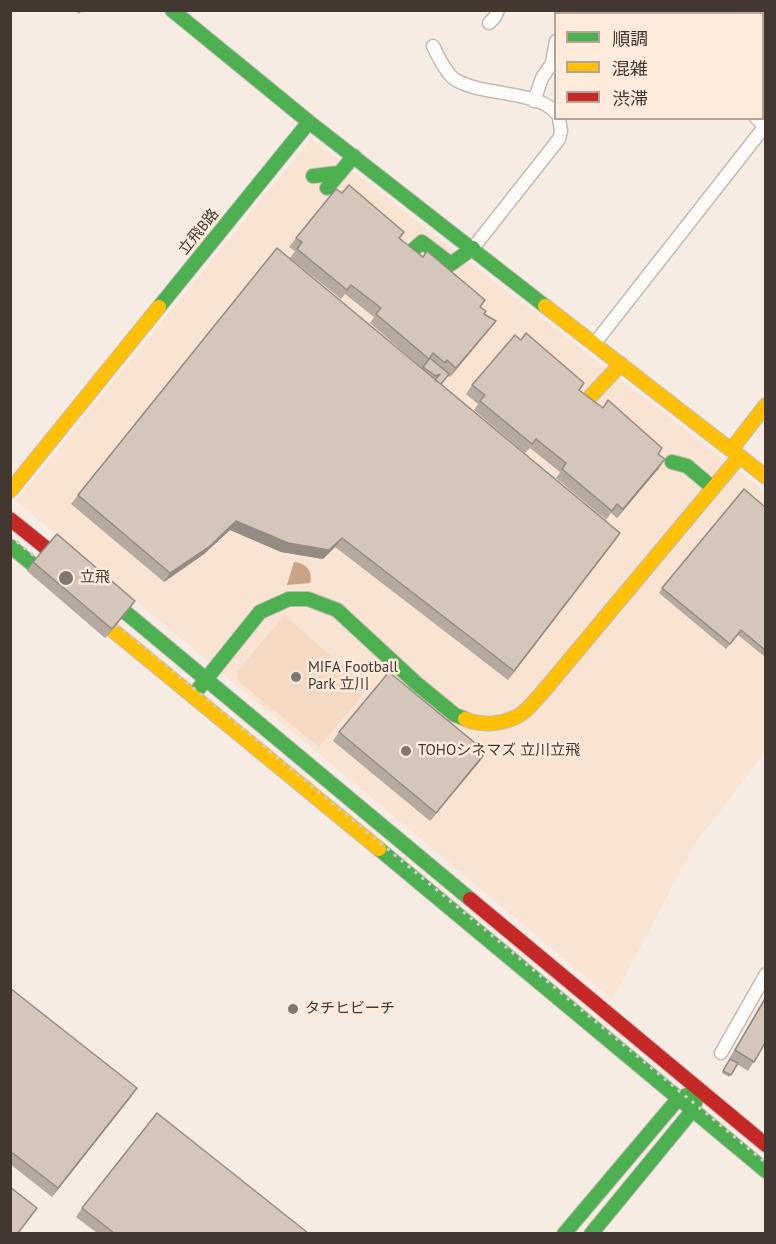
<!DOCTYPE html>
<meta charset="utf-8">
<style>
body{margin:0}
#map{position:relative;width:776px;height:1244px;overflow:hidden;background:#f6ece4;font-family:"PT Sans","Noto Sans JP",sans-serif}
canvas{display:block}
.frame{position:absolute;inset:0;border:12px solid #423831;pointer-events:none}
.legend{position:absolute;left:554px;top:12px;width:210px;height:108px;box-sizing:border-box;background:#feebdc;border:2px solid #b3a398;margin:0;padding:8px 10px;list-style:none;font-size:18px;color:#423831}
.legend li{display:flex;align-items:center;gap:12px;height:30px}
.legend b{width:30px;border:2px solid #b3a398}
</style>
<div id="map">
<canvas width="776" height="1244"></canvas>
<div class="frame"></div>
<ul class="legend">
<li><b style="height:8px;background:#4caf50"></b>順調</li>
<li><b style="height:8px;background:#ffc107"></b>混雑</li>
<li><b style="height:8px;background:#c62828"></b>渋滞</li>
</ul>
</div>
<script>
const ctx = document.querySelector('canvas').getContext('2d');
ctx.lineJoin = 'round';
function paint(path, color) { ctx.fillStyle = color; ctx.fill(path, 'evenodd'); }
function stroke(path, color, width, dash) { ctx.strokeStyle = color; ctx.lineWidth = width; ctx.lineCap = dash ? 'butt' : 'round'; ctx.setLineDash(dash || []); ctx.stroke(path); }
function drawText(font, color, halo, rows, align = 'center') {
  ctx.font = font + ' "PT Sans","Noto Sans JP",sans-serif'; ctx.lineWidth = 5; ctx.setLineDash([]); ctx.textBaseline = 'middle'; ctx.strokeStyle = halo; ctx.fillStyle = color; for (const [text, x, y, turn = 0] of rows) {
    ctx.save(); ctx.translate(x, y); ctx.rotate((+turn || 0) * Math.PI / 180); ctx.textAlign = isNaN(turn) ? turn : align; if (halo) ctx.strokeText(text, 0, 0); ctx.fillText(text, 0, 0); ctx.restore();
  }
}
const built = new Path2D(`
 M 311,139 L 765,492 L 765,752 L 694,845 L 619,988 L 610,997 L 16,501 Z`);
const green = new Path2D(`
 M 284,615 L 368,688 L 319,747 L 238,681 L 237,672 Z`);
const water = new Path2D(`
 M 294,562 C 306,563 313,571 310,583 L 287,585 Z`);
const street = new Path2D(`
 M 650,10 L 653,14
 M 563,14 L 564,10
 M 489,23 L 495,17 L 498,10
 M 433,46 C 438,56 444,70 453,78 C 477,96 538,90 556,113
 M 534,101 L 542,78 L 552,63 L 556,41
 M 473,248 L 559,139 L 561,131 L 559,118
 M 595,343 L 765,126 L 756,118
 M 721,1053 L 766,974`);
const fast = new Path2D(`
 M 309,122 L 545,306
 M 313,176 L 339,173
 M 327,188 L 354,156
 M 405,257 L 422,242 L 451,264 L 473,248
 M 159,307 L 309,122 L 172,10
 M 672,462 L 687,466 L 713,488
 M 10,546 L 52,580
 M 106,596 L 470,899
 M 199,688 L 260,612 L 289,599 L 308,599 L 337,610 L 416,683 L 455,715 L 465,719
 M 379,849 L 766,1171
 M 564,1234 L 678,1099 L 689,1094
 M 591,1234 L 692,1111 L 696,1100`);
const slow = new Path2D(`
 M 762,68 L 766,70
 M 545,306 L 731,450 L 766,405
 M 590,397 L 621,364
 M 732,450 L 766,477
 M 10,491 L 159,307
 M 93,614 L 379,849
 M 465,719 C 483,727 510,724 525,711 C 531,706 536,699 542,693 L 739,457`);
const jam = new Path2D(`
 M 690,10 L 694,14
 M 10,519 L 66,564
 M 470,899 L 766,1145`);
const rail = new Path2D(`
 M 10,536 L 50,569
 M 103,613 L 766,1163`);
const wall = new Path2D(`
 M 75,10 L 83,10 L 79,14 Z
 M 715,10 L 739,10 L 735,14 L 717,14 Z
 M 765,15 L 765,40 L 762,37 L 762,19 Z
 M 342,193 L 404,232 L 400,239 L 480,307 L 485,314 L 496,321 L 489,330 L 450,377 L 448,376 L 441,384 L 620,533 L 508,680 L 335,547 L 323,559 L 281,552 L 230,530 L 204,554 L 164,582 L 71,504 L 78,495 L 422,368 L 370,323 L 374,317 L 345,294 L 341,299 L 290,258 L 295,251 L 289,247 L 296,238 Z
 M 472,385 L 579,390 L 658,454 L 659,468 L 617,518 L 611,513 L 606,520 L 556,478 L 560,472 L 530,448 L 525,453 L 474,410 L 478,404 L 466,394 Z
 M 765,507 L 765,657 L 738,635 L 726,649 L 659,593 L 662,588 Z
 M 33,562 L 135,601 L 129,610 L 105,638 L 27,571 Z
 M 339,732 L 480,761 L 430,821 L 333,741 Z
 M 10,988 L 131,1097 L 52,1197 L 10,1164 Z
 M 765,997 L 765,1043 L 748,1071 L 737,1064 L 729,1077 L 722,1073 L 729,1060 L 729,1059 Z
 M 82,1208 L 308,1233 L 97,1233 L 76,1217 Z`);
const shadedWall = new Path2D(`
 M 496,321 L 489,330 L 450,377 L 456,368 Z
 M 665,459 L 659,468 L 617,518 L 623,509 Z
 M 236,521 L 342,538 L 335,547 L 323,559 L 281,552 L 230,530 L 204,554 L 164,582 L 170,573 Z
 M 620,533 L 614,542 L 508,680 L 514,671 Z
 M 135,601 L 129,610 L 105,638 L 112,629 Z
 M 486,752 L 480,761 L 430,821 L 436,813 Z
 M 137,1088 L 131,1097 L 52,1197 L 58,1188 Z`);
const building = new Path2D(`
 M 725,10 L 735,10 L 732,14 L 727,14 Z
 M 765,15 L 765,29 L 762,27 L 762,19 Z
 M 349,185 L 404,232 L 399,238 L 423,257 L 427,251 L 485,300 L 480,307 L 486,311 L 484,314 L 496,321 L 456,368 L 447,360 L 445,363 L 433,353 L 429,359 L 376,314 L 381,308 L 351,285 L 347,290 L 297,249 L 302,242 L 296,238 L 336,189 L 342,193 Z
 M 277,248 L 620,533 L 514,671 L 342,538 L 329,550 L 288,543 L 236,521 L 210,546 L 170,573 L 78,495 Z
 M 526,333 L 584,383 L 579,390 L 603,408 L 608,400 L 662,448 L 658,454 L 665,459 L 623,509 L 617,504 L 612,511 L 562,469 L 566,463 L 536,439 L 532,444 L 480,401 L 485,395 L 472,385 L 515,335 L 521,340 Z
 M 430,358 L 449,374 L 441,384 L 435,380 L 440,374 L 436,376 L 423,367 Z
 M 744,489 L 765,507 L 765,650 L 741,630 L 730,644 L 662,588 Z
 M 57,534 L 135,601 L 112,629 L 33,562 Z
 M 389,672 L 486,752 L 436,813 L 339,732 Z
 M 10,988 L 137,1088 L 58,1188 L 10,1151 Z
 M 765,999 L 765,1043 L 754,1062 L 735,1050 Z
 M 730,1059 L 738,1063 L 731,1075 L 723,1071 Z
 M 157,1113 L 308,1233 L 114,1233 L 82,1208 Z
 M 10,1187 L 37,1208 L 18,1233 L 10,1233 Z`);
const markers = [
 [66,578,8,"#817770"],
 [296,677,6,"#817770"],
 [406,751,6,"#817770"],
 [293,1009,6,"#817770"]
];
const streetNames = [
 ["立飛B路",199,232,-51]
];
const poiNames = [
 ["立飛",80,578],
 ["MIFA Football",308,668],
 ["Park 立川",308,685],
 ["TOHOシネマズ 立川立飛",418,751],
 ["タチヒビーチ",305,1009]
];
paint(built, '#f9e4d4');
paint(green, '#f5d9c3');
paint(water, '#c9a383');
stroke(street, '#c3bbb4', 15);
stroke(fast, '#c3bbb4', 16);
stroke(slow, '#c3bbb4', 16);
stroke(jam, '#c3bbb4', 16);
stroke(street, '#fefcfb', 12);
stroke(fast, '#4caf50', 14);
stroke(slow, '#ffc107', 14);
stroke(jam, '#c62828', 14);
stroke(rail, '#d2cfcc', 3, [3, 6]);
paint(wall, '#b6aaa0');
paint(shadedWall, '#948b82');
paint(building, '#d4c6ba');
stroke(building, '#948b82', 1.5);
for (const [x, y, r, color] of markers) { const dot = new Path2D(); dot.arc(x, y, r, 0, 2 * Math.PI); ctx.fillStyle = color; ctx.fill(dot); stroke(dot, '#feebdc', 2); }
drawText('15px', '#423831', '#feebdc', streetNames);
drawText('15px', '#423831', '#feebdc', poiNames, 'left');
</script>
